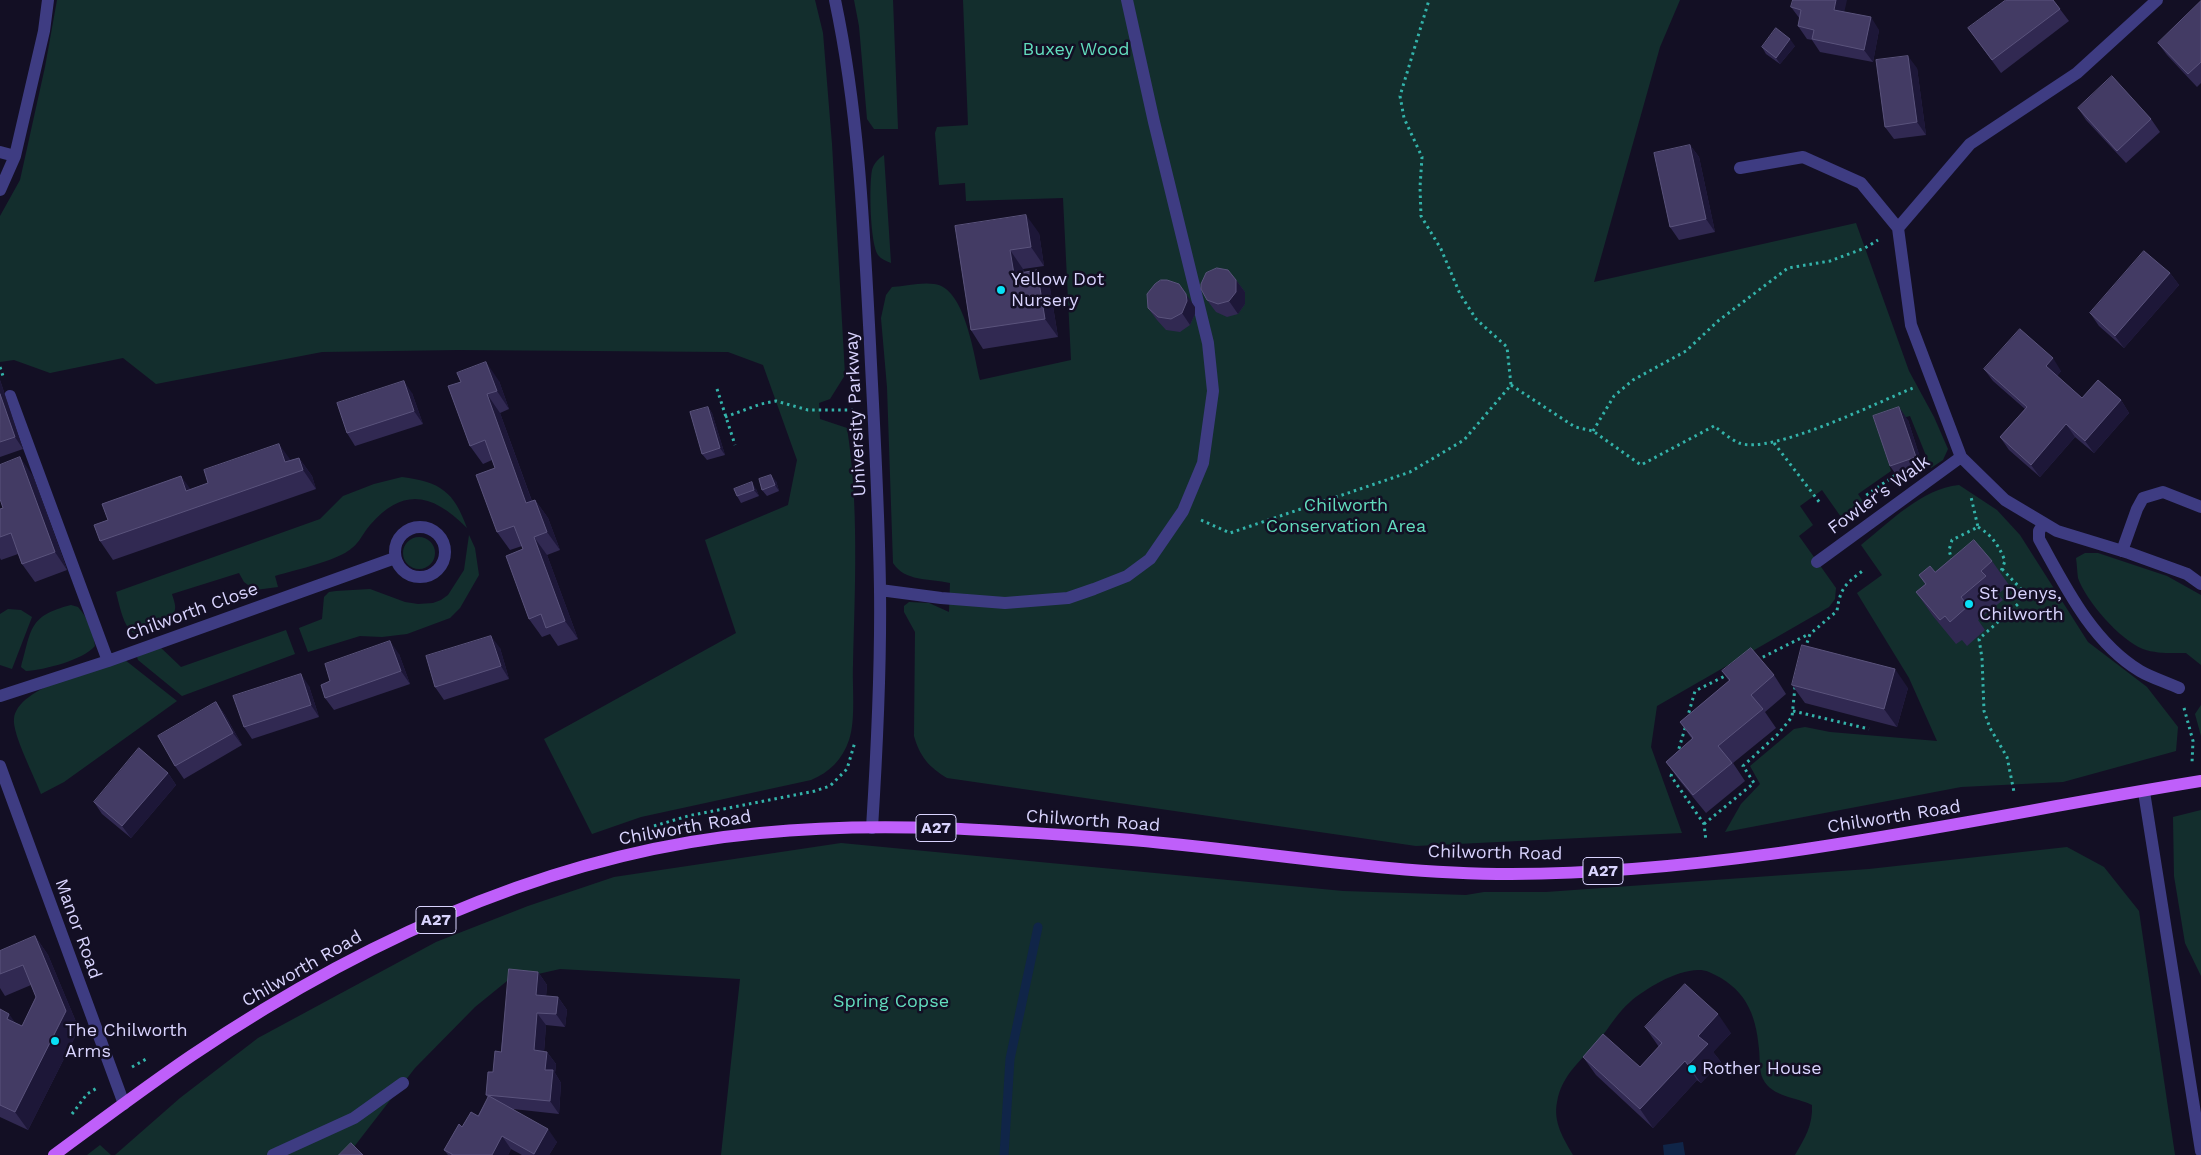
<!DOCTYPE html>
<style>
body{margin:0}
canvas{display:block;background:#130f24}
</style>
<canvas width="2201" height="1155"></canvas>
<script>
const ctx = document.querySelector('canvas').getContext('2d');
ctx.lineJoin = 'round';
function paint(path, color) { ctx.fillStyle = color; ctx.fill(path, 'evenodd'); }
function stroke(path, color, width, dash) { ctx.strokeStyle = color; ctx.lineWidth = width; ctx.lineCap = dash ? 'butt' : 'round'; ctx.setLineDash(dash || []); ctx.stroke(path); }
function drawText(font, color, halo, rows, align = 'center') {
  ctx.font = font + ' "Work Sans",sans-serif'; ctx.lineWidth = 5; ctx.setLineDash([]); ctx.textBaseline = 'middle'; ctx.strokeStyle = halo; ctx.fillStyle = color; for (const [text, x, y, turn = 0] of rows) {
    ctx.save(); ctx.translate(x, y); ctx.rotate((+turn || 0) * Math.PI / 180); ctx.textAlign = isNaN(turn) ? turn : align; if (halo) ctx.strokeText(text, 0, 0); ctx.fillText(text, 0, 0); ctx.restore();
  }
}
const green = new Path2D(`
 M 57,0 L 815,0 L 823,33 L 832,144 L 845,375 L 830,399 L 819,403 L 820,419 L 847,428 C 859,504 855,587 853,664 C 852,687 856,719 849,740 C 842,760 830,772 811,780 L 641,817 L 592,834 L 544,739 L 736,633 L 705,540 L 788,505 L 797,460 L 763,365 L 728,352 L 458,350 L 322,352 L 156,384 L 123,358 L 50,373 L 14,360 L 0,362 L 0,216 L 20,180 L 45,67 Z
 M 854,0 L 893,0 L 898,129 L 874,129 L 867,119 L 859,26 Z
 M 963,0 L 1680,0 L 1660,47 L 1594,282 L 1856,223 L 1909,371 L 1934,417 L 1948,449 L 1943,460 L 1931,468 L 1910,416 L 1877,425 L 1891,471 L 1858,494 L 1868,509 L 1846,524 L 1822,490 L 1800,506 L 1813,525 L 1799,536 L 1836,588 L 1835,599 L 1829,607 L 1657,706 L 1651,747 L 1682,833 L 1416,846 L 947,778 C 929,767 920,757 914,736 L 915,632 L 904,612 L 904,606 L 909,602 L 929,603 L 949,612 L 950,583 C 929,578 905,582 893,563 L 887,387 L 881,318 L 886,295 L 892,287 C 906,286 921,282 934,284 C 965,287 974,356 980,380 L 1071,360 L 1063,198 L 966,201 L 965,183 L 939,185 L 935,133 L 937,127 L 968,125 Z
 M 884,155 L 891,263 C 886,261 881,259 878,255 C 870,243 869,185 872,170 C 874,163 878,159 884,155 Z
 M 402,477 C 441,482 454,492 467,528 C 433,494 404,486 370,525 C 360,537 360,544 345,553 C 327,563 295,570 275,576 L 278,587 L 255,590 L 244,582 L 239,573 L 172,594 C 173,598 176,605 175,609 C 174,626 141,644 129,629 C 122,620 119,603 116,592 L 320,519 L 343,496 L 374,484 Z
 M 1959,485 L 1997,510 L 2020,535 L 2088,642 L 2147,687 L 2178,727 L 2176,751 L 2063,782 L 1961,787 L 1725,832 L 1741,804 L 1760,784 L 1750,766 L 1794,729 L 1805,727 L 1830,732 L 1937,741 L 1909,678 L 1857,593 L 1882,575 L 1861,545 C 1890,522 1921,489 1959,485 Z
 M 469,535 L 475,548 L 479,575 L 460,608 L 450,618 L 407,634 L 382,637 L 360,636 L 308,652 L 299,628 L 322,619 L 324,597 L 329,592 L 336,591 L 370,589 L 405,602 L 418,604 L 433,603 L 441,600 L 448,595 L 464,570 Z
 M403 553a16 16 0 1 1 32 0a16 16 0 1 1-32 0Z
 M 2085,553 L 2098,553 L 2167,576 L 2201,595 L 2201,665 L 2186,653 C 2172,653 2157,654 2143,649 C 2120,640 2086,601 2078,578 C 2077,571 2077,564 2076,558 Z
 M 71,605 L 78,607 C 88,618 93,631 95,646 C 83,660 44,670 26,671 L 21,667 C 32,629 28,616 71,605 Z
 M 8,609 L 21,610 L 32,617 L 12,669 L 0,665 L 0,614 Z
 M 286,630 L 295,654 L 182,696 L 138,660 L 137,657 L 159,646 L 181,667 Z
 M 125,660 L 177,701 L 64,782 L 41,794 C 35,778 12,733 14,719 C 17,686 98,669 125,660 Z
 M 2201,705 L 2201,736 L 2195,714 Z
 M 2201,810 L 2201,976 L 2185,943 L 2174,876 L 2173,817 Z
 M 841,843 L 1343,891 L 1466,895 L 1484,892 L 1546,892 L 1869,869 L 2067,847 L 2104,867 L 2139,911 L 2175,1155 L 1795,1155 C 1805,1138 1813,1125 1812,1105 C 1796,1097 1772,1097 1763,1079 C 1759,1072 1760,1057 1759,1049 C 1756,1012 1744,987 1709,972 C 1687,963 1646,988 1630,1002 C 1618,1012 1609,1028 1599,1040 C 1582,1060 1562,1074 1557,1102 C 1553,1122 1563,1138 1573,1155 L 721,1155 L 740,979 L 560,969 L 507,981 L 475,1007 L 415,1068 L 350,1152 L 346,1155 L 115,1155 L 180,1098 L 258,1038 L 436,942 L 528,906 L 614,877 Z
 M 100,1145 L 111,1155 L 87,1155 Z`);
const water = new Path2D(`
 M 1683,1142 L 1685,1155 L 1664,1155 L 1663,1145 Z`);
const stream = new Path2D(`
 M 1004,1155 L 1010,1059 L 1038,927`);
const path = new Path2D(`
 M 0,367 L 3,376
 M 1511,385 L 1575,427 L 1593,431 L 1641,465 L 1714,426 C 1721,431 1730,439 1739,443 C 1772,455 1878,402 1913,388
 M 717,389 L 735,445
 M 725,417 L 761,404 L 776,401 L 808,410 L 853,410
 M 1593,431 L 1614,396 L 1633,380 L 1686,351 L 1718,321 L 1788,268 L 1830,261 L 1865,248 L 1878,240
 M 1774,443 L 1820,503
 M 1868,500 L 1865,496 L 1897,474
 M 1201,520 L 1230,533 L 1410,472 L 1464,440 L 1511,385 L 1507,347 L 1476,319 L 1460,294 L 1441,249 L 1421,216 L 1420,187 L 1422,157 L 1404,118 L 1400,96 L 1429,0
 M 1978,527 C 1992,535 1999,546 2005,561 L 2000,574
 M 1952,561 L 1949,550 L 1952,540 L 1978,527 L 1971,497
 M 2002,569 L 2024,592 L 2018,604 L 1979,639 L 1982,658 L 1984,711 L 1990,728 L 2007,757 L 2014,792
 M 1805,649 L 1810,634 L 1837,611 C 1840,588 1846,583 1864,570
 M 1757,660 L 1809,634
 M 2184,708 L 2193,741 L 2192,763
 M 1793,711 L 1869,729
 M 1687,719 L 1695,691 L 1729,674
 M 1677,755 L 1686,725
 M 1674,768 L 1671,776 L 1704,824 L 1706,841
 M 1704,824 L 1754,783 L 1743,766 L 1778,734 L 1792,717 L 1795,687
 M 654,826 L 688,816 L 815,791 L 830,786 L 847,769 L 855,742
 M 132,1067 L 148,1058
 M 72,1114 L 87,1094 L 97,1088`);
const minor = new Path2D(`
 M 835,0 C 859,113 864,229 870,344 C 874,426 879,508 880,590 C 881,669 877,749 872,828
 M 2157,0 L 2077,73 L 1970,144 L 1898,228 L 1911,325 L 1961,457 L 2005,500 L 2057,531 L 2129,553 L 2187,574 L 2201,584
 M 0,152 L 15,156
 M 1740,168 L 1803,157 L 1861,183 L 1898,228
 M 0,190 L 15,156 L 44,31 L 48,0
 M 10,396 L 108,661
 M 2044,523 L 2039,531 L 2039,539 C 2065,586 2092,642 2140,671 C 2152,678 2166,682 2179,688
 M395 552a25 25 0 1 1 50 0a25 25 0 1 1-50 0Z
 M 2122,551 L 2137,509 L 2143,498 L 2163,492 L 2201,507
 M 1817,562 L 1961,457
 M 880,590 L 941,598 L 1005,603 L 1068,598 L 1094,589 L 1127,576 L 1150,559 L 1183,511 L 1203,463 L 1213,391 L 1208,343 L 1154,122 L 1127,0
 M 0,696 L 108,661 L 395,558
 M 0,766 L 124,1104
 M 2144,792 L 2201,1151
 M 273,1155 L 354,1118 L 403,1083`);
const major = new Path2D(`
 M 54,1155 C 99,1122 144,1088 191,1056 C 361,941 553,852 760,833 C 880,821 1000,830 1119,839 C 1250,849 1380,874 1511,874 C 1744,873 1972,818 2201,781`);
const wall = new Path2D(`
 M 2053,0 L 2069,21 L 2001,73 L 1968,28 Z
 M 2201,1 L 2201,83 L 2197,87 L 2167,55 L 2158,43 Z
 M 1791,7 L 1845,12 L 1879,30 L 1873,62 L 1820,52 L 1812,40 L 1807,39 L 1798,26 L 1800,19 Z
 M 1795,46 L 1780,64 L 1766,54 L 1762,47 Z
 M 1917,68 L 1926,135 L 1894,139 L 1885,127 Z
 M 2078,108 L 2151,119 L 2160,132 L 2126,163 L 2086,120 Z
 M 1690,145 L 1699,157 L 1715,232 L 1679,240 L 1670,227 Z
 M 955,226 L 1039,233 L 1044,266 L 1023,269 L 1024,272 L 1050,288 L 1058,337 L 983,349 L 971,330 Z
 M 2170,273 L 2179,285 L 2124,348 L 2099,326 L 2090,313 Z
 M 1236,280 L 1245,292 L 1245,304 L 1238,314 L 1227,317 L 1216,312 L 1207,300 Z
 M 1195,307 L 1195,314 L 1190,325 L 1180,332 L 1166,330 L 1157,320 L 1148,308 Z
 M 1984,369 L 2061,371 L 2057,376 L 2082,398 L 2121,400 L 2129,413 L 2094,453 L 2075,437 L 2040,477 L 2009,450 L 2000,437 L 2025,409 L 1993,381 Z
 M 0,380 L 23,449 L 0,457 Z
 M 499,381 L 509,409 L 500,413 L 532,501 L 535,500 L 548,518 L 560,550 L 547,555 L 578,639 L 558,646 L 550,634 L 542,637 L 529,619 L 523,549 L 522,546 L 510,550 L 497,532 L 495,468 L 492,460 L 483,464 L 470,446 L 448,386 Z
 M 412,393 L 423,424 L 355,446 L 347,433 Z
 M 708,407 L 712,413 L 725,455 L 707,460 L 702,454 Z
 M 1908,420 L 1924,470 L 1899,479 L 1890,466 Z
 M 299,458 L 312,476 L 316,489 L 113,560 L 100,541 L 291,460 Z
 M 33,476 L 67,570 L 35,582 L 22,564 L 18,554 L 1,560 L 0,558 L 0,509 L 3,508 Z
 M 776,481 L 779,491 L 767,496 L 762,490 Z
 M 756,489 L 759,496 L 741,503 L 737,496 Z
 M 1992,561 L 2009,585 L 1998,594 L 2003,600 L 1978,620 L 1985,630 L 1967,646 L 1962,640 L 1956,644 L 1933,616 L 1916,592 L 1925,584 L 1919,575 Z
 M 500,648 L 509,679 L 444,700 L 435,687 Z
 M 399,654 L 410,684 L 334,710 L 325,698 Z
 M 1722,671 L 1774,675 L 1786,694 L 1765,712 L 1776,728 L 1733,763 L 1745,781 L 1706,813 L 1679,780 L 1666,762 L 1692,739 L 1680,722 L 1729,681 Z
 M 1792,685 L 1908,688 L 1897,727 L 1805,703 Z
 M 309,686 L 319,717 L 252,739 L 244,727 Z
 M 216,702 L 225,715 L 242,745 L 184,779 L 175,766 Z
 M 168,773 L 176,785 L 131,838 L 102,814 L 94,802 Z
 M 35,936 L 48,955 L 79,1029 L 28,1130 L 0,1117 L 0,1009 L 16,1024 L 22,1026 L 36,997 L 31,985 L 5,996 L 0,988 L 0,951 Z
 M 538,972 L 547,985 L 546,996 L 558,997 L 567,1010 L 565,1027 L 546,1025 L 544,1052 L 547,1052 L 556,1064 L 555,1073 L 561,1083 L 559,1114 L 513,1109 L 557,1142 L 549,1155 L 522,1155 L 511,1149 L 508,1155 L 448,1155 L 444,1150 L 462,1127 L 478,1116 L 488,1098 L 486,1095 L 493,1072 L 501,1052 Z
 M 1645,1027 L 1731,1033 L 1713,1052 L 1721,1062 L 1701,1083 L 1697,1080 L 1653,1128 L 1596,1075 L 1583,1057 L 1640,1067 L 1659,1047 Z`);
const shadedWall = new Path2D(`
 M 1836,0 L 1847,0 L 1842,22 L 1834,10 Z
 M 1871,17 L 1879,30 L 1873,62 L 1864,50 Z
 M 1790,39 L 1795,46 L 1780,64 L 1776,58 Z
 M 1908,56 L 1917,68 L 1926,135 L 1917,122 Z
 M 1690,145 L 1699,157 L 1715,232 L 1706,219 Z
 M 1026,215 L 1039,233 L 1044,266 L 1031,247 Z
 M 1010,250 L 1023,269 L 1027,292 L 1014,274 Z
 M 1037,270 L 1050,288 L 1058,337 L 1045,319 Z
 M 2170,273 L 2179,285 L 2124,348 L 2115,336 Z
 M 1236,280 L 1245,292 L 1245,304 L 1238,314 L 1229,301 Z
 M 1179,284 L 1195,307 L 1195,314 L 1190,325 L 1182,313 Z
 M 2053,358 L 2061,371 L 2055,379 L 2046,366 Z
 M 486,362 L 499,381 L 509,409 L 497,391 Z
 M 0,380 L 23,449 L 15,437 L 0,394 Z
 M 404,381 L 412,393 L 423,424 L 414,411 Z
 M 487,394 L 500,413 L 539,521 L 526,503 Z
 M 2121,400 L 2129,413 L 2094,453 L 2085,441 Z
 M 708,407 L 712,413 L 725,455 L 720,448 Z
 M 1899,407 L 1908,420 L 1924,470 L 1916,457 Z
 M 2066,424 L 2075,437 L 2040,477 L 2031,465 Z
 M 279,444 L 292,462 L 285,462 Z
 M 20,457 L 33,476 L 67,570 L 55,552 Z
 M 299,458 L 312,476 L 316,489 L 303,470 Z
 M 771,475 L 776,481 L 779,491 L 775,485 Z
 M 181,476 L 194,494 L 186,491 Z
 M 752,482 L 756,489 L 759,496 L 754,490 Z
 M 535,500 L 548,518 L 560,550 L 547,532 Z
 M 534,537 L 547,555 L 578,639 L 565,621 Z
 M 491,636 L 500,648 L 509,679 L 501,666 Z
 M 390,641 L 399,654 L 410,684 L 401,671 Z
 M 1895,669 L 1908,688 L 1897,727 L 1884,709 Z
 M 301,674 L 309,686 L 319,717 L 311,705 Z
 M 216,702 L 225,715 L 242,745 L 233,733 Z
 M 168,773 L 176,785 L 131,838 L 122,826 Z
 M 35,936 L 48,955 L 79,1029 L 28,1130 L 15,1112 L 66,1011 Z
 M 538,972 L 547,985 L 545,1008 L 536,995 Z
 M 558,997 L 567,1010 L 565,1027 L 556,1014 Z
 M 537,1013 L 546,1025 L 543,1063 L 534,1050 Z
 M 9,1014 L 22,1032 L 7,1019 Z
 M 1718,1014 L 1731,1033 L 1713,1052 L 1721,1062 L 1701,1083 L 1688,1065 L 1698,1036 Z
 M 547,1052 L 556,1064 L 555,1073 L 561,1083 L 559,1114 L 550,1101 L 545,1070 Z
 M 1685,1061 L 1697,1080 L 1653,1128 L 1640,1109 Z
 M 548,1129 L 557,1142 L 549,1155 L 535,1155 L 534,1154 Z
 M 502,1136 L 511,1149 L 508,1155 L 492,1155 Z`);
const building = new Path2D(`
 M 1793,0 L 1836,0 L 1834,10 L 1871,17 L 1864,50 L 1812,39 L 1814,30 L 1798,26 L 1801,10 L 1791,7 Z
 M 2006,0 L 2053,0 L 2060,9 L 1992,60 L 1968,28 Z
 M 2201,1 L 2201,62 L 2188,74 L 2158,43 Z
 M 1776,28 L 1790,39 L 1776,58 L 1762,47 Z
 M 1908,56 L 1917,122 L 1885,127 L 1876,60 Z
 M 2112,76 L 2151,119 L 2117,151 L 2078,108 Z
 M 1690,145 L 1706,219 L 1670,227 L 1654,153 Z
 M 1026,215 L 1031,247 L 1010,250 L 1014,274 L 1037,270 L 1045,319 L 971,330 L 955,226 Z
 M 2144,251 L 2170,273 L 2115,336 L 2090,313 Z
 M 1217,268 L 1228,270 L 1236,280 L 1236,292 L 1229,301 L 1218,304 L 1207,300 L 1201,289 L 1201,284 L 1206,273 Z
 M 1161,280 L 1167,280 L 1179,284 L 1186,294 L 1187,301 L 1182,313 L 1171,319 L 1158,317 L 1148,308 L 1147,294 L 1155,284 Z
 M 2020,329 L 2053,358 L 2046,366 L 2082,398 L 2098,380 L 2121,400 L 2085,441 L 2066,424 L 2031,465 L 2000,437 L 2027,407 L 1984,369 Z
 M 486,362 L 497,391 L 487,394 L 526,503 L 535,500 L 547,532 L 534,537 L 565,621 L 546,628 L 541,614 L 529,619 L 506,556 L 523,549 L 514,526 L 497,532 L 476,475 L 495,468 L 485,440 L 470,446 L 448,386 L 461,382 L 457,373 Z
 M 404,381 L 414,411 L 347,433 L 337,403 Z
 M 0,394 L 15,437 L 0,442 Z
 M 708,407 L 720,448 L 702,454 L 690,412 Z
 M 1899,407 L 1916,457 L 1890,466 L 1873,416 Z
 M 279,444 L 285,462 L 299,458 L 303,470 L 100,541 L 94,525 L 108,520 L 102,504 L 181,476 L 186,491 L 208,483 L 204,470 Z
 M 20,457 L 55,552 L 22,564 L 11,533 L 0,537 L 0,509 L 3,508 L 0,499 L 0,465 Z
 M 771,475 L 775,485 L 762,490 L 759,479 Z
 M 752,482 L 754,490 L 737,496 L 734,489 Z
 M 1974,540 L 1992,561 L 1981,571 L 1986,576 L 1961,597 L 1968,606 L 1950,622 L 1945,616 L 1940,620 L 1916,592 L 1926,584 L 1919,575 L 1930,566 L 1935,572 Z
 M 491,636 L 501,666 L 435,687 L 426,656 Z
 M 390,641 L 401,671 L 325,698 L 321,685 L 330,681 L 325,664 Z
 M 1802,645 L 1895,669 L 1884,709 L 1792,685 Z
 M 1751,648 L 1774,675 L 1751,695 L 1763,709 L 1718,746 L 1732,763 L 1693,795 L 1666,762 L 1693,738 L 1680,722 L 1730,680 L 1722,671 Z
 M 301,674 L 311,705 L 244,727 L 233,696 Z
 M 216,702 L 233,733 L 175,766 L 158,736 Z
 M 139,748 L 168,773 L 122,826 L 94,802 Z
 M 35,936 L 66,1011 L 15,1112 L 0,1105 L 0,1009 L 9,1014 L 7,1019 L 22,1026 L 36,997 L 23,965 L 0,974 L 0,951 Z
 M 509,969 L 538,972 L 536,995 L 558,997 L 556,1014 L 537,1013 L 534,1050 L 547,1052 L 545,1070 L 553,1070 L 550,1101 L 486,1095 L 488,1072 L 493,1072 L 495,1051 L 501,1052 Z
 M 1685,984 L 1718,1014 L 1698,1036 L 1708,1044 L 1688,1065 L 1685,1061 L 1640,1109 L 1583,1057 L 1603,1034 L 1640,1067 L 1662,1043 L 1645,1027 Z
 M 489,1096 L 548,1129 L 534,1154 L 502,1136 L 492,1155 L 452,1155 L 452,1154 L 444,1150 L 459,1124 L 462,1127 L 471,1112 L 478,1116 Z
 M 351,1143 L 363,1155 L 339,1155 Z`);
const markers = [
 [1001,290,5,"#08e0f6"],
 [1969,604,5,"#08e0f6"],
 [55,1041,5,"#08e0f6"],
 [1692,1069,5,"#08e0f6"]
];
const shields = [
 [936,828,40],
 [1603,871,40],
 [436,920,40]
];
const shieldNames = [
 ["A27",936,828],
 ["A27",1603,871],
 ["A27",436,920]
];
const parkNames = [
 ["Buxey Wood",1076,50],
 ["Chilworth",1346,506],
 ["Conservation Area",1346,527],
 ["Spring Copse",891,1002]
];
const poiNames = [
 ["Yellow Dot",1011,280],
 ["Nursery",1011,301],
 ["St Denys,",1979,594],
 ["Chilworth",1979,615],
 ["The Chilworth",65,1031],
 ["Arms",65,1052],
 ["Rother House",1702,1069]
];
const streetNames = [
 ["University Parkway",856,414,-93],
 ["Fowler's Walk",1879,495,-36],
 ["Chilworth Close",192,612,-20],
 ["Chilworth Road",1894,817,-9],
 ["Chilworth Road",1093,821,4],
 ["Chilworth Road",685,828,-10],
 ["Chilworth Road",1495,853,1],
 ["Manor Road",78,929,70],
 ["Chilworth Road",302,969,-30]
];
paint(green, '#132e2d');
paint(water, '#102548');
stroke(stream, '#102548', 9);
stroke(path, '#33b3aa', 3, [2.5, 4]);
stroke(minor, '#3e3c82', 12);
stroke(major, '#bf5ffa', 12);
paint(wall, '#312952');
paint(shadedWall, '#1d1738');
paint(building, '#433b64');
stroke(building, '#5a537c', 1);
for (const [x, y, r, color] of markers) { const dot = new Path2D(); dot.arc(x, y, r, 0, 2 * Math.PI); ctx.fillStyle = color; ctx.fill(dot); stroke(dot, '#130f24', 2); }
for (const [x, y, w] of shields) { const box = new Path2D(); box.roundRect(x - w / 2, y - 13.5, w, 27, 4); ctx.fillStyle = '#130f24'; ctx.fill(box); stroke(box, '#d9d4fe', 1); }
drawText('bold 16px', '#d9d4fe', null, shieldNames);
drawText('18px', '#62dcbd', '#130f24', parkNames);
drawText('18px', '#d9d4fe', '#130f24', poiNames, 'left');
drawText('18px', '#d9d4fe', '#130f24', streetNames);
</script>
